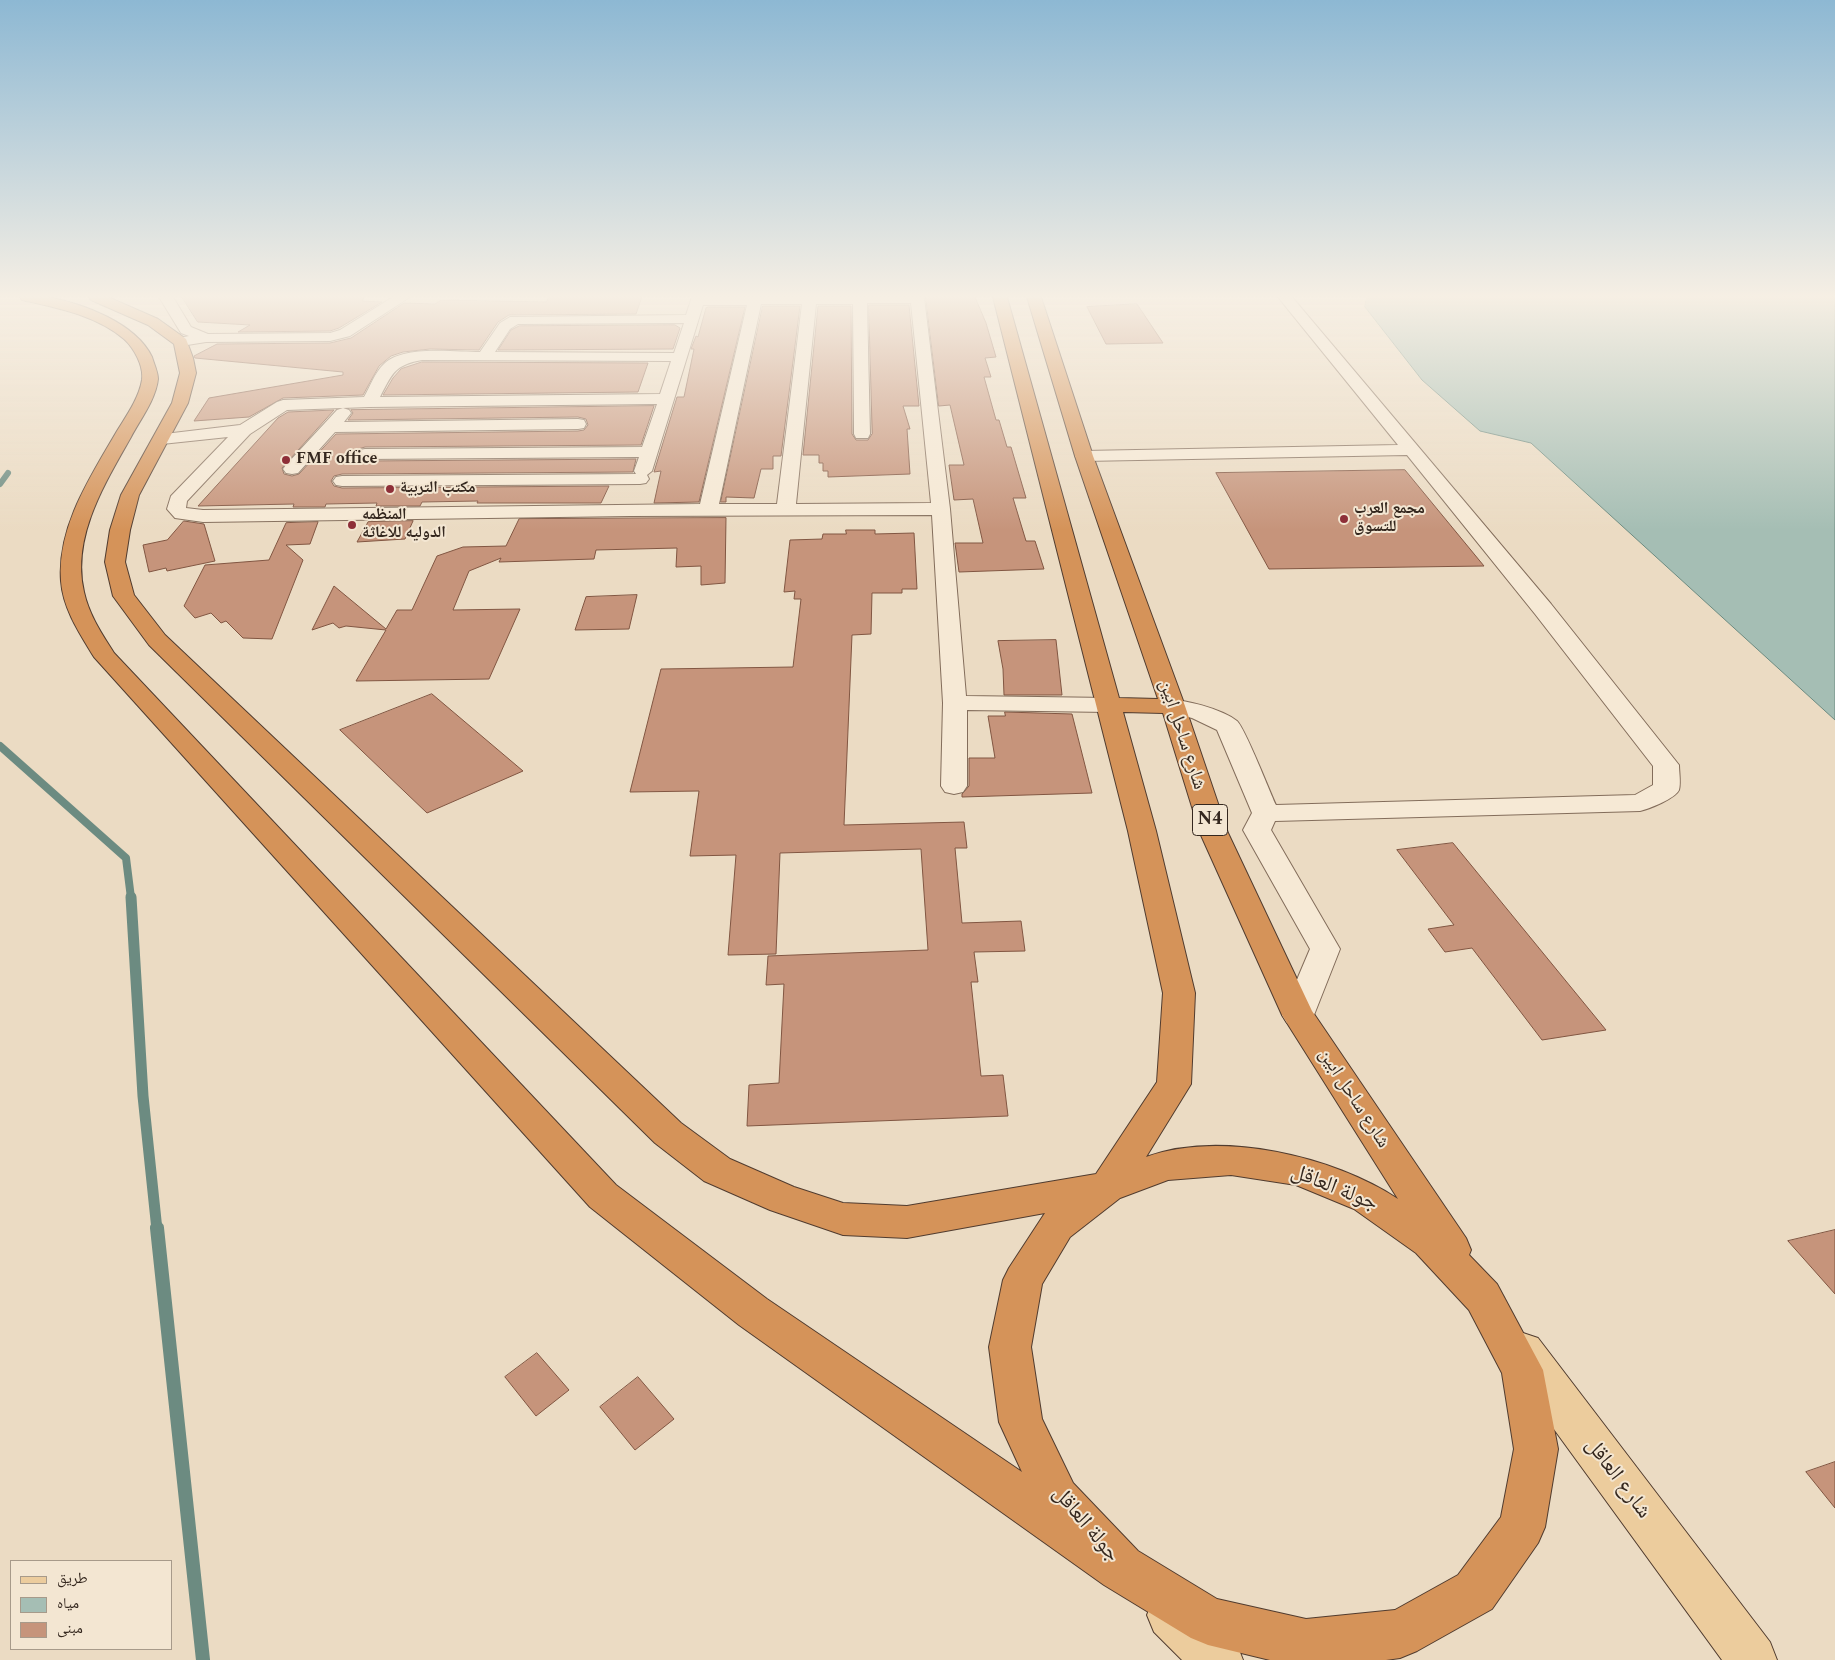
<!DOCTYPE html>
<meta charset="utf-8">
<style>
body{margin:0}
#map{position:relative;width:1835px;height:1660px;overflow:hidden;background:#ebdbc3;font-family:Spectral,"Noto Naskh Arabic",serif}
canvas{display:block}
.legend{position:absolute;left:10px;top:1560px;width:162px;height:90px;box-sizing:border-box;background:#f3e6d2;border:1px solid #a79a8a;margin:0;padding:6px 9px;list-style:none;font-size:15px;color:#34271e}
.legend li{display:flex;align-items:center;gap:10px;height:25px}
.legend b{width:25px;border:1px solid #a79a8a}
</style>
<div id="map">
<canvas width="1835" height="1660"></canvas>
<ul class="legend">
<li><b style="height:6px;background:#eccc9d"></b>طريق</li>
<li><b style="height:14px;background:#a5beb4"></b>مياه</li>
<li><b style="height:14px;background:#c6947b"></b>مبنى</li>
</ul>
</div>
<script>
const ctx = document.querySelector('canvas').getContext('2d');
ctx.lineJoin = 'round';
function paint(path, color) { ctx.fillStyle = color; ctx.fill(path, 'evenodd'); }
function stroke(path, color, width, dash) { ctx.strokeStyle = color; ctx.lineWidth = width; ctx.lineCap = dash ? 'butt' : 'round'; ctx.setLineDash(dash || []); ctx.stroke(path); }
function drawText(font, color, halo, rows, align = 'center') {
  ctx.font = font + ' Spectral,"Noto Naskh Arabic",serif'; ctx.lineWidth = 4; ctx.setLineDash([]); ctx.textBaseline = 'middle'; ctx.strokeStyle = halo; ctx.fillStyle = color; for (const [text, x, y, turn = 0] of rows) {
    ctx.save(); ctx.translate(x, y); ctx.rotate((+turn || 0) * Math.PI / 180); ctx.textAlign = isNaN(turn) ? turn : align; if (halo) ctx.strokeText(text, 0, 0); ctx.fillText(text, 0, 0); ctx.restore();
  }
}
const water = new Path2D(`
 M 1367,297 L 1835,297 L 1835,720 L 1531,443 L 1480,431 L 1422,380 L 1365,307 Z`);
const streamFar3 = new Path2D(`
 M 0,484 L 8,473`);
const streamFar2 = new Path2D(`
 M 0,746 L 126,858 L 131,898`);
const streamFar1 = new Path2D(`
 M 131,897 L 143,1096 L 157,1230`);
const stream = new Path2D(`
 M 157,1228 L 203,1660`);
const building = new Path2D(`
 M 182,297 L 364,297 L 362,301 L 382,302 L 339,328 L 330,331 L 238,332 L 250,325 L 198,322 Z
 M 549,297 L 642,297 L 636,314 L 509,315 L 498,322 L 479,350 L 430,349 L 403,352 L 391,356 L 379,366 L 363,395 L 283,398 L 249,417 L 194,421 L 209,398 L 343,375 L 343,372 L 195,358 L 194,356 L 217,344 L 330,343 L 351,338 L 404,303 L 435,304 L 441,300 L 546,302 Z
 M 926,297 L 975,297 L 986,323 L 996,357 L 985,358 L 991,377 L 984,377 L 996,420 L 999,420 L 1007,447 L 1011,447 L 1026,498 L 1013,498 L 1026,541 L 1035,541 L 1044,569 L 959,572 L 955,543 L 983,543 L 973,499 L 954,500 L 949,465 L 964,465 L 950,405 L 939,406 Z
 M 1137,304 L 1163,343 L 1106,344 L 1087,307 Z
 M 869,305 L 909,305 L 919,406 L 903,406 L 910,429 L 907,429 L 910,474 L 828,477 L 828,471 L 823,471 L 823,463 L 819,463 L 819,455 L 803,455 L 818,306 L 851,306 L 852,434 L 856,440 L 868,440 L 872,434 Z
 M 763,306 L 800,306 L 781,456 L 773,456 L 773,469 L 761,469 L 754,498 L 726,497 L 726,502 L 721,502 Z
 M 709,307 L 745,307 L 699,502 L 654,503 L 661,471 L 654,472 L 677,397 L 684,397 L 694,349 L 691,349 L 696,336 L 698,337 L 706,308 Z
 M 675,325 L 680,328 L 673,349 L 498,350 L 511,330 L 519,326 Z
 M 422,362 L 648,363 L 638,392 L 383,395 L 393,378 L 401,369 Z
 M 654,406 L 641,445 L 365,447 L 358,449 L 354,454 L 358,459 L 365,461 L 636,459 L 633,472 L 342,474 L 334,476 L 331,481 L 334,486 L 342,488 L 609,486 L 601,503 L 477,503 L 478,501 L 422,502 L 420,506 L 376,506 L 377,503 L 326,504 L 325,507 L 293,507 L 294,504 L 198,506 L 278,418 L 288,412 L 334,410 L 282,468 L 284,474 L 292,476 L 299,474 L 336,434 L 578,431 L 584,430 L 588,425 L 586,419 L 578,417 L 348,420 L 353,413 L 351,410 Z
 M 1405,470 L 1484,566 L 1269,569 L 1216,473 Z
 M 726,518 L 725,583 L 701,585 L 701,566 L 676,567 L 677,548 L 596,550 L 594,559 L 499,562 L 501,558 L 469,571 L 453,610 L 520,609 L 489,679 L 356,681 L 386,630 L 346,626 L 339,628 L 333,623 L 312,630 L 334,586 L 386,629 L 397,610 L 412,610 L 437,556 L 463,547 L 506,546 L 519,519 Z
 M 184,521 L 204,524 L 215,561 L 167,571 L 166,568 L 149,572 L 143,545 L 167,540 Z
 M 413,521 L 405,539 L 357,542 L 368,522 Z
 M 318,522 L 310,544 L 286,545 L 303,560 L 272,639 L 243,638 L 226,621 L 221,623 L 211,613 L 195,618 L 184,606 L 205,565 L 269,560 L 286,523 Z
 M 846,530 L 875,530 L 875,534 L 914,533 L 917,589 L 902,589 L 902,593 L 872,593 L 871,634 L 852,635 L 844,825 L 964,822 L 967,848 L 955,848 L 962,923 L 1021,921 L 1025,951 L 974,952 L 978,982 L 971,982 L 981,1076 L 1003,1075 L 1008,1116 L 747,1126 L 749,1085 L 779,1083 L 784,984 L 766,985 L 768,956 L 928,950 L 921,849 L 780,853 L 776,954 L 728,955 L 736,855 L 690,856 L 699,791 L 630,792 L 661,669 L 793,667 L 801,599 L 794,599 L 795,591 L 784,592 L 790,540 L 822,539 L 823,534 L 846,534 Z
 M 637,595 L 629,629 L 575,630 L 586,597 Z
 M 1056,640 L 1062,695 L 1004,695 L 1003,669 L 998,641 Z
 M 432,694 L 523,771 L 427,813 L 340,730 Z
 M 1005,712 L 1072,714 L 1092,793 L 962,797 L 962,794 L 969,786 L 969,758 L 995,758 L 988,716 L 1005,716 Z
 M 1453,843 L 1606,1030 L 1542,1040 L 1472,948 L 1445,952 L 1428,929 L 1454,925 L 1397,850 Z
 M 1835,1230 L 1835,1294 L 1788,1241 Z
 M 537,1353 L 569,1390 L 536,1416 L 505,1377 Z
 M 638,1377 L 674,1419 L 635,1450 L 600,1407 Z
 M 1835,1462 L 1835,1508 L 1806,1472 Z`);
const minor = new Path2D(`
 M 159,297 L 173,297 L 191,327 L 208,334 L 330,333 L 340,330 L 393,297 L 410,297 L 350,336 L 330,341 L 206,342 L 181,346 L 176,345 L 174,342 L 176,339 L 189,336 L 181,333 Z
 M 692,297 L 924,297 L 950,509 L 966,696 L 1109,698 L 1118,700 L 1121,705 L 1118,710 L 1109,712 L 967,710 L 967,786 L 963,792 L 954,794 L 945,792 L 941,786 L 943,703 L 932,515 L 630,516 L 203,522 L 175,518 L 167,509 L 171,496 L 228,437 L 162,444 L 156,443 L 153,439 L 156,435 L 240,425 L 277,402 L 283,400 L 364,397 C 370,387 375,372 384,364 C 403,345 455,352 480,352 L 500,323 L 510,317 L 686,315 ZM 867,303 L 911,303 L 931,503 L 796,504 L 816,304 L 853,304 L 854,434 L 856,438 L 868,438 L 870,434 ZM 761,304 L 802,304 L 777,504 L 719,504 ZM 703,305 L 747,305 L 700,504 L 203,510 L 186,508 L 187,501 L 250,434 L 287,410 L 369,407 L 657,404 L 642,447 L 365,449 L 359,450 L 356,454 L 359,458 L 365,459 L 639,457 L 634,471 L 636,474 L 342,476 L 336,477 L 333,481 L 336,485 L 342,486 L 640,484 L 646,483 L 649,479 L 647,475 L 652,471 ZM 684,323 L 674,353 L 495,352 L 510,329 L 518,324 ZM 422,360 L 671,361 L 660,394 L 380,397 C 392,374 394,365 422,360 Z
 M 1278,297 L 1292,297 L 1551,604 L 1679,765 C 1679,772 1681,783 1679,790 C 1676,798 1649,809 1640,811 L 1275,821 L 1271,830 L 1340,949 L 1314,1015 L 1309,1023 L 1298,1027 L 1287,1023 L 1282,1015 L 1310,949 L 1243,830 L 1252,813 L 1217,730 L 1192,718 L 1164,711 L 1161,706 L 1164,701 C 1181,697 1224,710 1237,721 C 1245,728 1269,790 1276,805 L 1635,795 L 1653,785 L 1653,766 L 1535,614 L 1407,455 L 1084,461 L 1078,460 L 1075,456 L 1078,452 L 1084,451 L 1398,445 Z
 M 343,408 L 349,410 L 351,413 L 344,422 L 578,419 L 584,420 L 586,424 L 584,428 L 578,429 L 335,432 L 298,473 L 292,474 L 286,473 L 283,469 L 286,465 L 337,410 Z`);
const major = new Path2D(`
 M 1523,1333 L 1538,1338 L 1770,1642 L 1777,1660 L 1722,1660 L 1508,1366 L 1502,1352 L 1508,1338 Z
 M 1171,1591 L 1188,1598 L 1236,1642 L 1243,1660 L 1182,1660 L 1154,1632 L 1147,1615 L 1154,1598 Z`);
const highway = new Path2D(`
 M 20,297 C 29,297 38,296 47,297 C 82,303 136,323 152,357 C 154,364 158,372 158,379 C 156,399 140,420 131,437 C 105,483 71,537 84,592 C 89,615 102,634 114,653 L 616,1185 L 767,1299 L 1022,1472 L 999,1422 L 989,1347 L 1003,1280 L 1009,1268 L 1045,1213 L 907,1238 L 843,1235 L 770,1210 L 704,1181 L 655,1143 L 149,645 L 113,596 L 105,562 L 110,530 L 121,495 L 172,403 L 180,373 L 174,344 L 148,325 L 91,300 L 89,297 L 108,297 L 158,319 L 186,339 L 193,358 L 196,373 L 188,403 L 139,495 L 130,530 L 125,562 L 134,595 L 165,635 L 681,1123 L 730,1159 L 794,1187 L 843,1203 L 907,1206 L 1096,1174 L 1157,1082 L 1163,993 L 1128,831 L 993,297 L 1007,297 L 1119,698 L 1158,699 L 1075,456 L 1027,297 L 1041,297 L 1093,456 L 1185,706 L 1228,833 L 1312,1011 L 1466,1238 L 1471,1250 L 1469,1255 L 1497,1284 L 1543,1370 L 1558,1449 L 1545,1527 L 1538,1543 L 1492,1609 L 1417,1651 L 1400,1658 L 1386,1660 L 1270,1660 L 1208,1645 L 1191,1638 L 1104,1585 L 739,1325 L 590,1207 L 94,657 C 80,634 63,609 61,581 C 57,526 91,476 117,431 C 127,415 139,398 142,380 C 144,366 134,348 124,339 C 96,315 57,308 22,300 ZM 1123,712 L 1163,713 L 1200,833 L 1282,1015 L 1398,1199 C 1333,1156 1221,1130 1146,1157 L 1191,1084 L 1195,993 L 1156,831 ZM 1231,1175 L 1296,1185 L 1354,1209 L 1416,1253 L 1469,1310 L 1502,1373 L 1514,1449 L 1501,1517 L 1458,1575 L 1395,1610 L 1306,1619 L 1217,1599 L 1138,1551 L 1073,1483 L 1042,1419 L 1031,1347 L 1042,1284 L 1070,1237 L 1120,1198 L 1168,1180 Z`);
const markers = [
 [286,460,5,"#8e2f38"],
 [390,489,5,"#8e2f38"],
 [1344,519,5,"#8e2f38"],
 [352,525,5,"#8e2f38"]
];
const farPoinames = [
 ["FMF office",296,460],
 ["مكتب التربية",400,489],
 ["مجمع العرب",1354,510],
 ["للتسوق",1354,528],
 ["المنظمه",362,516],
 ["الدوليه للاغاثة",362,534]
];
const shields = [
 [1210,820,35]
];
const shieldNames = [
 ["N4",1210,820]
];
const streetNames = [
 ["شارع ساحل ابين",1181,735,72],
 ["شارع ساحل ابين",1353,1099,57]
];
const nearStreetnames = [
 ["جولة العاقل",1334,1189,22],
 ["شارع العاقل",1617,1479,53],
 ["جولة العاقل",1085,1525,50]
];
paint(water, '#a5beb4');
stroke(water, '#6c8b81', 1);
stroke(streamFar3, '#6c8b81', 6);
stroke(streamFar2, '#6c8b81', 8);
stroke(streamFar1, '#6c8b81', 11);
stroke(stream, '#6c8b81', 14);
paint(building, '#c6947b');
stroke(building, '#815642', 1);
stroke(minor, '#836d5b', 2);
stroke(major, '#513c2f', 2);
stroke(highway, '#513c2f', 2);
paint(minor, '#f6e9d5');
paint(major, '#eccc9d');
paint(highway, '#d59359');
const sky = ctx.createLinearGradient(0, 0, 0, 530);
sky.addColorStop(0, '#8db8d3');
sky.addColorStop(0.56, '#f6efe4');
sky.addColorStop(1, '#f6efe400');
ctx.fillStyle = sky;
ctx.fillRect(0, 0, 1835, 530);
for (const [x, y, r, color] of markers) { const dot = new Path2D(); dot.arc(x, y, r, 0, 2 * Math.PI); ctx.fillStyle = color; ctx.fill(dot); stroke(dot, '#f3e6d2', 2); }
drawText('bold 16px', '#34271e', '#f3e6d2', farPoinames, 'left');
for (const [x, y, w] of shields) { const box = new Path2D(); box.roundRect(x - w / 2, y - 15.5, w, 31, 4); ctx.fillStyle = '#f3e6d2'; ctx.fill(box); stroke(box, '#34271e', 1); }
drawText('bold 18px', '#34271e', null, shieldNames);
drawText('19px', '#34271e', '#f3e6d2', streetNames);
drawText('22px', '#34271e', '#f3e6d2', nearStreetnames);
</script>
